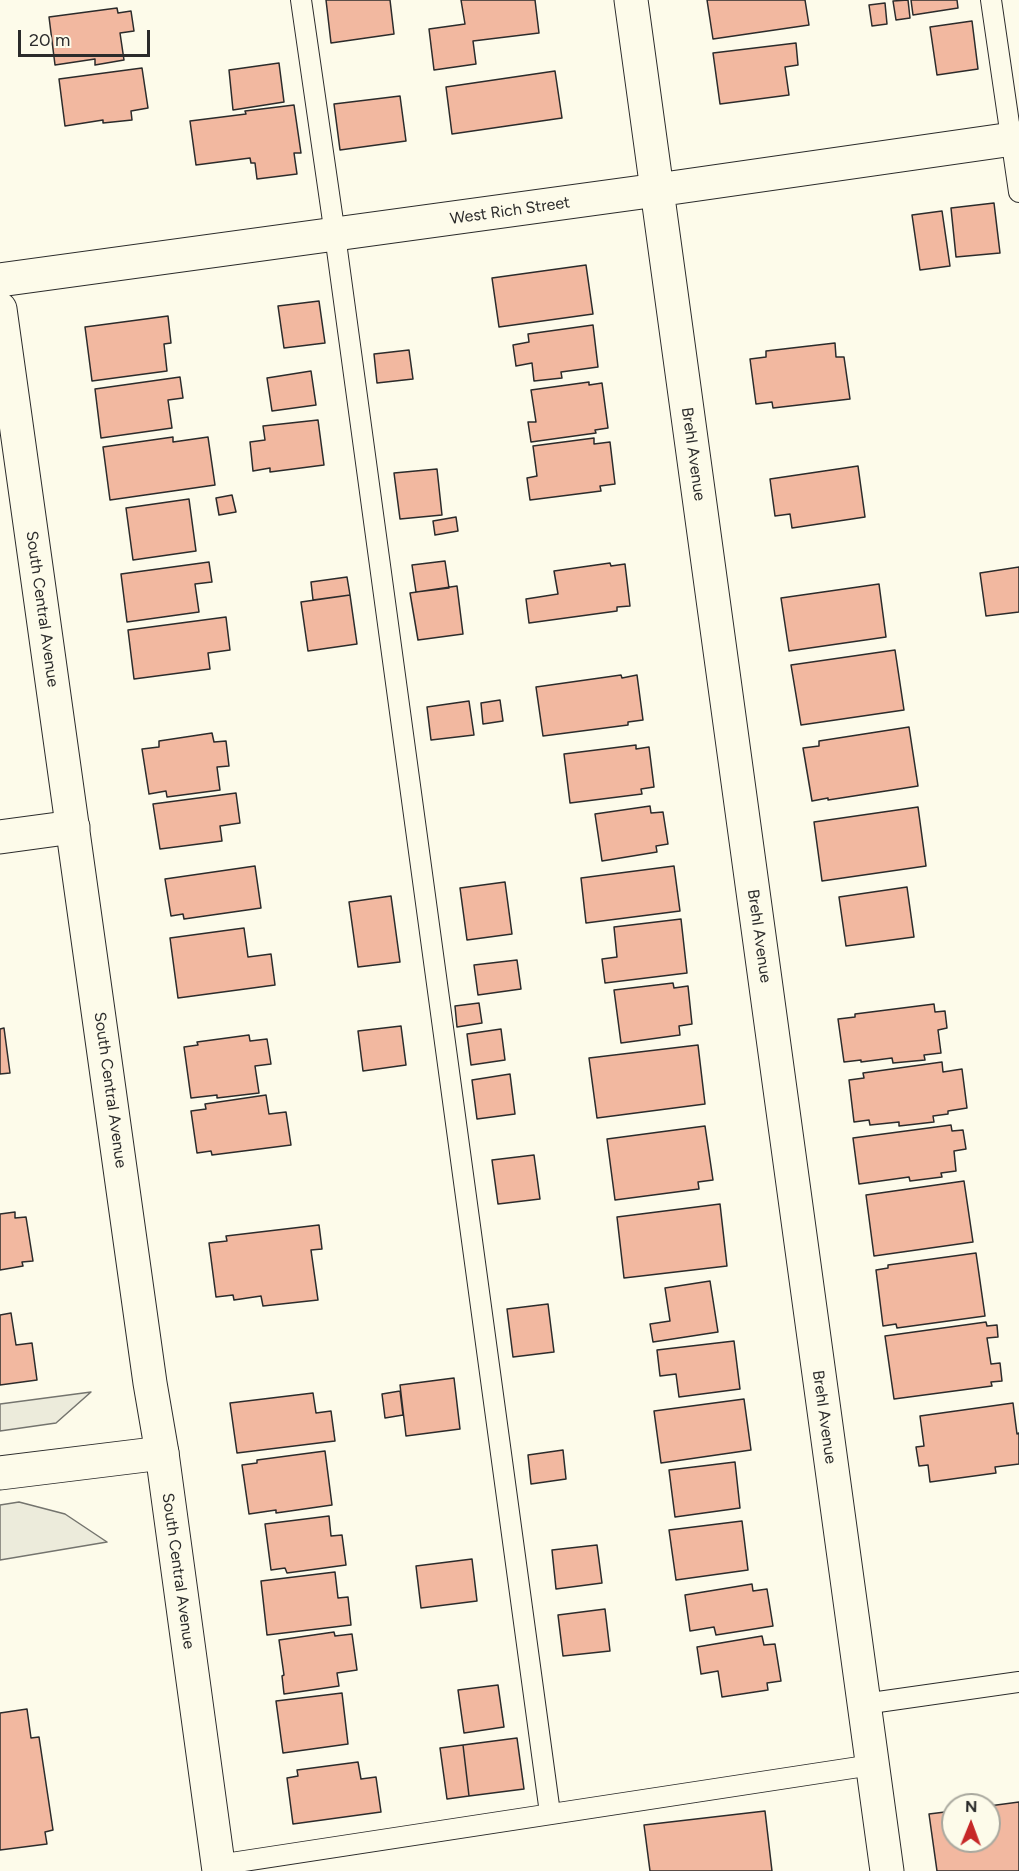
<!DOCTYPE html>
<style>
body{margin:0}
#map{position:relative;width:1019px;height:1871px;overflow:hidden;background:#fdfbea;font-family:Figtree,sans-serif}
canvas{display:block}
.north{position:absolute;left:941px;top:1793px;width:60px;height:60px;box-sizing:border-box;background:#fdfbea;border:2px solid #a9a89e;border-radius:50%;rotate:1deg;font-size:16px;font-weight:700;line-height:24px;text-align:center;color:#2b2b2b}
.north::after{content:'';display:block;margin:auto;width:21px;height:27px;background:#c62828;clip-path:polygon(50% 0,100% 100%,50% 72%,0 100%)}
.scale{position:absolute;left:18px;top:30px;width:132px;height:27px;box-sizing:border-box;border:3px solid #2b2b2b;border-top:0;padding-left:8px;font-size:18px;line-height:21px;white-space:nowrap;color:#2b2b2b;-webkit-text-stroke:4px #fdfbea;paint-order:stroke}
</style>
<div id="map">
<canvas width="1019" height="1871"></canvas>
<div class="north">N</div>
<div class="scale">20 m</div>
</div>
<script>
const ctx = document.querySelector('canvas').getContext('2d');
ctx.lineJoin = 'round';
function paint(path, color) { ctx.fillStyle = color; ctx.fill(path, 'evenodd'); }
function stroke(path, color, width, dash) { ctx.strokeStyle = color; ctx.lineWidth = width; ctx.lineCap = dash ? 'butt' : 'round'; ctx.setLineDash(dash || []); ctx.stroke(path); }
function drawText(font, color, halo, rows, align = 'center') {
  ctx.font = font + ' Figtree,sans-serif'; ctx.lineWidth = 4.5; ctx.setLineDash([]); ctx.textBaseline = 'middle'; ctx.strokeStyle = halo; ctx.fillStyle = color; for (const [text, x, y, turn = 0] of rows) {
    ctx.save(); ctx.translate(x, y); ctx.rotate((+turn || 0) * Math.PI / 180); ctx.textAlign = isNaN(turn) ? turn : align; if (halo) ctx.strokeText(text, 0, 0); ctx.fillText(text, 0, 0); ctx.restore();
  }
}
const green = new Path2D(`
 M 91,1392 L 56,1423 L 0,1431 L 0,1404 Z
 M 19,1502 L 65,1514 L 107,1542 L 0,1560 L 0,1505 Z`);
const building = new Path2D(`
 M 326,0 L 390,0 L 394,34 L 331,43 Z
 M 461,0 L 535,0 L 539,33 L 473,41 L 476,64 L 434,70 L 429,29 L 465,24 Z
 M 707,0 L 805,0 L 809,25 L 713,39 Z
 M 908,0 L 910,18 L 896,20 L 893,1 Z
 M 911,0 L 957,0 L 958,8 L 913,15 Z
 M 885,3 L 887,24 L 872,26 L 869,5 Z
 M 117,8 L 118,13 L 131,11 L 134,31 L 120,33 L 124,60 L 95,65 L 95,59 L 55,65 L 49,17 Z
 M 972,21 L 978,69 L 937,75 L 930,27 Z
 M 796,43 L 798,65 L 785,67 L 789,95 L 720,104 L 713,53 Z
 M 279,63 L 284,102 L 233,110 L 229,70 Z
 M 142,68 L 148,108 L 131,111 L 132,120 L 103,123 L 103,120 L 65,126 L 59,79 Z
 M 555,71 L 562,118 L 452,134 L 446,87 Z
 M 400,96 L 406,141 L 340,150 L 334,104 Z
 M 294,105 L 301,153 L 294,153 L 297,174 L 257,179 L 255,163 L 251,163 L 250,158 L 196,165 L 190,121 L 246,114 L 245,111 Z
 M 994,203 L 1000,253 L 956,257 L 951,208 Z
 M 942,211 L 950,266 L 920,270 L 912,215 Z
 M 586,265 L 593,314 L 499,327 L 492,278 Z
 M 319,301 L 325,343 L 284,348 L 278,306 Z
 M 168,316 L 171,343 L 164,344 L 167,371 L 92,381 L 85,327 Z
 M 593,325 L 598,367 L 561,372 L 562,378 L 534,381 L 532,363 L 516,366 L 513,345 L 529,342 L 528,334 Z
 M 835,343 L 836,357 L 844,357 L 850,399 L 773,408 L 772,402 L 756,404 L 750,359 L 766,357 L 766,351 Z
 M 409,350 L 413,379 L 377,383 L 374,354 Z
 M 311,371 L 316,405 L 272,411 L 267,378 Z
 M 180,377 L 183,398 L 168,400 L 172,428 L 101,438 L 95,389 Z
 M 589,382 L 589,385 L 602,383 L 608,428 L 595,430 L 596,433 L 531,442 L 528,422 L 536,422 L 531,390 Z
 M 318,420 L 324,465 L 270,472 L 270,468 L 253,471 L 250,442 L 265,440 L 263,426 Z
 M 173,437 L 173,442 L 208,437 L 215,485 L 110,500 L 103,447 Z
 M 594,438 L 594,444 L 610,442 L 615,484 L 600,486 L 601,491 L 530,500 L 527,478 L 537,476 L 533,446 Z
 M 858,466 L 865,517 L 792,528 L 790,514 L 775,516 L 770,479 Z
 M 437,469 L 442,515 L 400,519 L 394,473 Z
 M 232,495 L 236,512 L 219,515 L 216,498 Z
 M 189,499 L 196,551 L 133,560 L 126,508 Z
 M 456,517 L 458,531 L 435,535 L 433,521 Z
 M 445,561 L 449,588 L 416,592 L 412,565 Z
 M 209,562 L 212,582 L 195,584 L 199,612 L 127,622 L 121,574 Z
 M 610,563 L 611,566 L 625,564 L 630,606 L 617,607 L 617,611 L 529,623 L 526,599 L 558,594 L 554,571 Z
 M 1019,567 L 1019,612 L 986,616 L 980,573 Z
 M 347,577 L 350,595 L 313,600 L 311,582 Z
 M 879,584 L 886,637 L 789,651 L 781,598 Z
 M 457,586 L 463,634 L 418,640 L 410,593 Z
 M 350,595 L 357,644 L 308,651 L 301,602 Z
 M 226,617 L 230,650 L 208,653 L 210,669 L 134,679 L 128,630 Z
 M 895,650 L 904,710 L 801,725 L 791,665 Z
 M 621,675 L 622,678 L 637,675 L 643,720 L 628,722 L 628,725 L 543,736 L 536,687 Z
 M 500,700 L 503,721 L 483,724 L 481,703 Z
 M 469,701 L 474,735 L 431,740 L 427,707 Z
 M 909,727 L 918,786 L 828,800 L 828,798 L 812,801 L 803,748 L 819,746 L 819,741 Z
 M 212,733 L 214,742 L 226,741 L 229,766 L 217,767 L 220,790 L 167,797 L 166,791 L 149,794 L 142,749 L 159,747 L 159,741 Z
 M 636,745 L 636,749 L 649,747 L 654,787 L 641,789 L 642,794 L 570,803 L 564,754 Z
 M 236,793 L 240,823 L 220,826 L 222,841 L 160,849 L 153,804 Z
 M 650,806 L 651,813 L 663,812 L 668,844 L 656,846 L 657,852 L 602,861 L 595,814 Z
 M 918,807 L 926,866 L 822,881 L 814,822 Z
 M 255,866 L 261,908 L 184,919 L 183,914 L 171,916 L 165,879 Z
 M 674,866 L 680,911 L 586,923 L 581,878 Z
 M 505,882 L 512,934 L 467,940 L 460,888 Z
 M 907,887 L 914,937 L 846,946 L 839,897 Z
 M 391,896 L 400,962 L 358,967 L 349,902 Z
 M 681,919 L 687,973 L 605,983 L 602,959 L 617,957 L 614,927 Z
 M 244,928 L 248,957 L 271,954 L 275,985 L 178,998 L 170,938 Z
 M 517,960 L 521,989 L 478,995 L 474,965 Z
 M 673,983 L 674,988 L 688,986 L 692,1024 L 679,1026 L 680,1035 L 621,1043 L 614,990 Z
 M 479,1003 L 482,1023 L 457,1027 L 455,1006 Z
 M 934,1004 L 935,1012 L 945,1011 L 947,1028 L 938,1030 L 941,1053 L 924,1055 L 925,1060 L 893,1063 L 892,1058 L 861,1062 L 861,1060 L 844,1062 L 838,1019 L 855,1017 L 855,1014 Z
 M 401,1026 L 406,1065 L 363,1071 L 358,1031 Z
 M 4,1028 L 10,1073 L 0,1074 L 0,1029 Z
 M 501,1029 L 505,1060 L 471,1065 L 467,1034 Z
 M 249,1035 L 250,1041 L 267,1039 L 271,1064 L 255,1066 L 259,1093 L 217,1098 L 217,1095 L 191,1098 L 184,1047 L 198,1045 L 197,1042 Z
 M 698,1045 L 705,1104 L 597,1118 L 589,1058 Z
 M 942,1062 L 943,1072 L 962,1069 L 967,1108 L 948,1111 L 948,1114 L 933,1116 L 934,1122 L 899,1126 L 899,1122 L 870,1125 L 869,1120 L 854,1122 L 849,1080 L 864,1078 L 863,1073 Z
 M 510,1074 L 515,1114 L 477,1119 L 472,1080 Z
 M 266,1095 L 269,1114 L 286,1112 L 291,1145 L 212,1155 L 211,1151 L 197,1153 L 191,1111 L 206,1109 L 205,1104 Z
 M 951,1125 L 952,1131 L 963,1130 L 966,1149 L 954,1151 L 956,1171 L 941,1173 L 942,1177 L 910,1181 L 909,1177 L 859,1184 L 853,1138 Z
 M 705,1126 L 713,1180 L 698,1182 L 699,1189 L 615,1200 L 607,1139 Z
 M 534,1155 L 540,1199 L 498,1204 L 492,1160 Z
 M 964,1181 L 973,1242 L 874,1256 L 866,1195 Z
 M 720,1204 L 727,1266 L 624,1278 L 617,1217 Z
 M 15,1212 L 15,1218 L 26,1217 L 33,1261 L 22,1262 L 23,1266 L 0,1270 L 0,1214 Z
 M 319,1225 L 322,1249 L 311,1250 L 318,1300 L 263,1306 L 261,1296 L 234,1300 L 233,1295 L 216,1297 L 209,1243 L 227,1241 L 226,1236 Z
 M 976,1253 L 985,1316 L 897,1328 L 896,1324 L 883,1326 L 876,1270 L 888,1268 L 888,1265 Z
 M 710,1281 L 718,1332 L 653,1342 L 650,1324 L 670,1321 L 665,1288 Z
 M 548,1304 L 554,1352 L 513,1357 L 507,1309 Z
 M 11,1313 L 16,1345 L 32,1343 L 37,1380 L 0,1385 L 0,1315 Z
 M 986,1322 L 987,1326 L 997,1325 L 998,1337 L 987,1338 L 991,1364 L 1000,1363 L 1002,1381 L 991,1382 L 992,1386 L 894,1399 L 885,1336 Z
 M 734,1341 L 740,1389 L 679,1397 L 676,1374 L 660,1376 L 657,1350 Z
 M 454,1378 L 460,1429 L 406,1436 L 400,1385 Z
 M 400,1391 L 403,1415 L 385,1418 L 382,1394 Z
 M 313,1393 L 316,1413 L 331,1411 L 335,1441 L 237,1453 L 230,1403 Z
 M 744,1399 L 751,1450 L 661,1463 L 654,1411 Z
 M 1013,1403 L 1017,1434 L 1019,1433 L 1019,1464 L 995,1467 L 996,1473 L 930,1482 L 928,1465 L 919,1466 L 916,1447 L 924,1446 L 920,1416 Z
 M 563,1450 L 566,1479 L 531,1484 L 528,1455 Z
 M 325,1451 L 332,1505 L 276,1513 L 276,1510 L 249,1514 L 242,1465 L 257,1463 L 257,1460 Z
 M 735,1462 L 740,1508 L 675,1517 L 669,1470 Z
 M 329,1516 L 331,1536 L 342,1535 L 346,1565 L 287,1573 L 285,1568 L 271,1570 L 265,1524 Z
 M 742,1521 L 748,1570 L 676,1580 L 669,1530 Z
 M 597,1545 L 602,1583 L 556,1589 L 552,1550 Z
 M 472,1559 L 477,1601 L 421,1608 L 416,1566 Z
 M 335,1572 L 338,1598 L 348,1597 L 351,1625 L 267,1635 L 261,1581 Z
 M 752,1584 L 753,1591 L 767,1589 L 773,1626 L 716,1635 L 714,1627 L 690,1631 L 685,1595 Z
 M 605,1609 L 610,1651 L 563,1656 L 558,1615 Z
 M 334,1632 L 335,1636 L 352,1634 L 357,1670 L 337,1673 L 339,1686 L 284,1694 L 282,1676 L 284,1675 L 279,1640 Z
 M 762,1636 L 764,1645 L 775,1644 L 781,1681 L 767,1683 L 768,1690 L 722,1697 L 718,1671 L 701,1674 L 697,1647 Z
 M 498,1685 L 504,1727 L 464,1733 L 458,1690 Z
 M 342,1693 L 348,1744 L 283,1753 L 276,1701 Z
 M 27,1709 L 31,1738 L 39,1737 L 53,1830 L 45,1832 L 47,1844 L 0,1850 L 0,1713 Z
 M 517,1738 L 524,1789 L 469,1796 L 463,1745 Z
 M 463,1745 L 469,1796 L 447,1799 L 440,1748 Z
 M 358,1762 L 361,1779 L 376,1777 L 381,1812 L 293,1824 L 287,1778 L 298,1776 L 297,1770 Z
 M 1019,1802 L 1019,1871 L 937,1871 L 929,1814 L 953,1811 L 953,1841 L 989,1841 L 989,1806 Z
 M 765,1811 L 772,1871 L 650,1871 L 644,1825 Z`);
const lane = new Path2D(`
 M 301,0 L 335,235 L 550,1813
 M 991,0 L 1019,192
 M 864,1704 L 1019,1682
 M 218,1865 L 872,1765`);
const street = new Path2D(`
 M 631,0 L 887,1871
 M 0,280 L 657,190 L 1019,138
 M 0,837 L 73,827`);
const primary = new Path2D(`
 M 0,309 L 150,1383 L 162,1453 L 219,1871`);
const highway = new Path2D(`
 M 0,1473 L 162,1453`);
const streetNames = [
 ["West Rich Street",510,211,-8],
 ["Brehl Avenue",693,454,82],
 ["South Central Avenue",42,609,82],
 ["Brehl Avenue",759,936,82],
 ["South Central Avenue",110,1090,82],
 ["Brehl Avenue",824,1417,82],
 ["South Central Avenue",178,1571,82]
];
paint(green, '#ecebdb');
stroke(green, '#74746e', 1.5);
paint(building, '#f2b8a0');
stroke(building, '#2b2b2b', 1.5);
stroke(lane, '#2b2b2b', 22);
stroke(street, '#2b2b2b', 35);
stroke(primary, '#2b2b2b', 35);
stroke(highway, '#2b2b2b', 35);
stroke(lane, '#fdfbea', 20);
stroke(street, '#fdfbea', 33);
stroke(primary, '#fdfbea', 33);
stroke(highway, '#fdfbea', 33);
drawText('16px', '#2b2b2b', '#fdfbea', streetNames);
</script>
